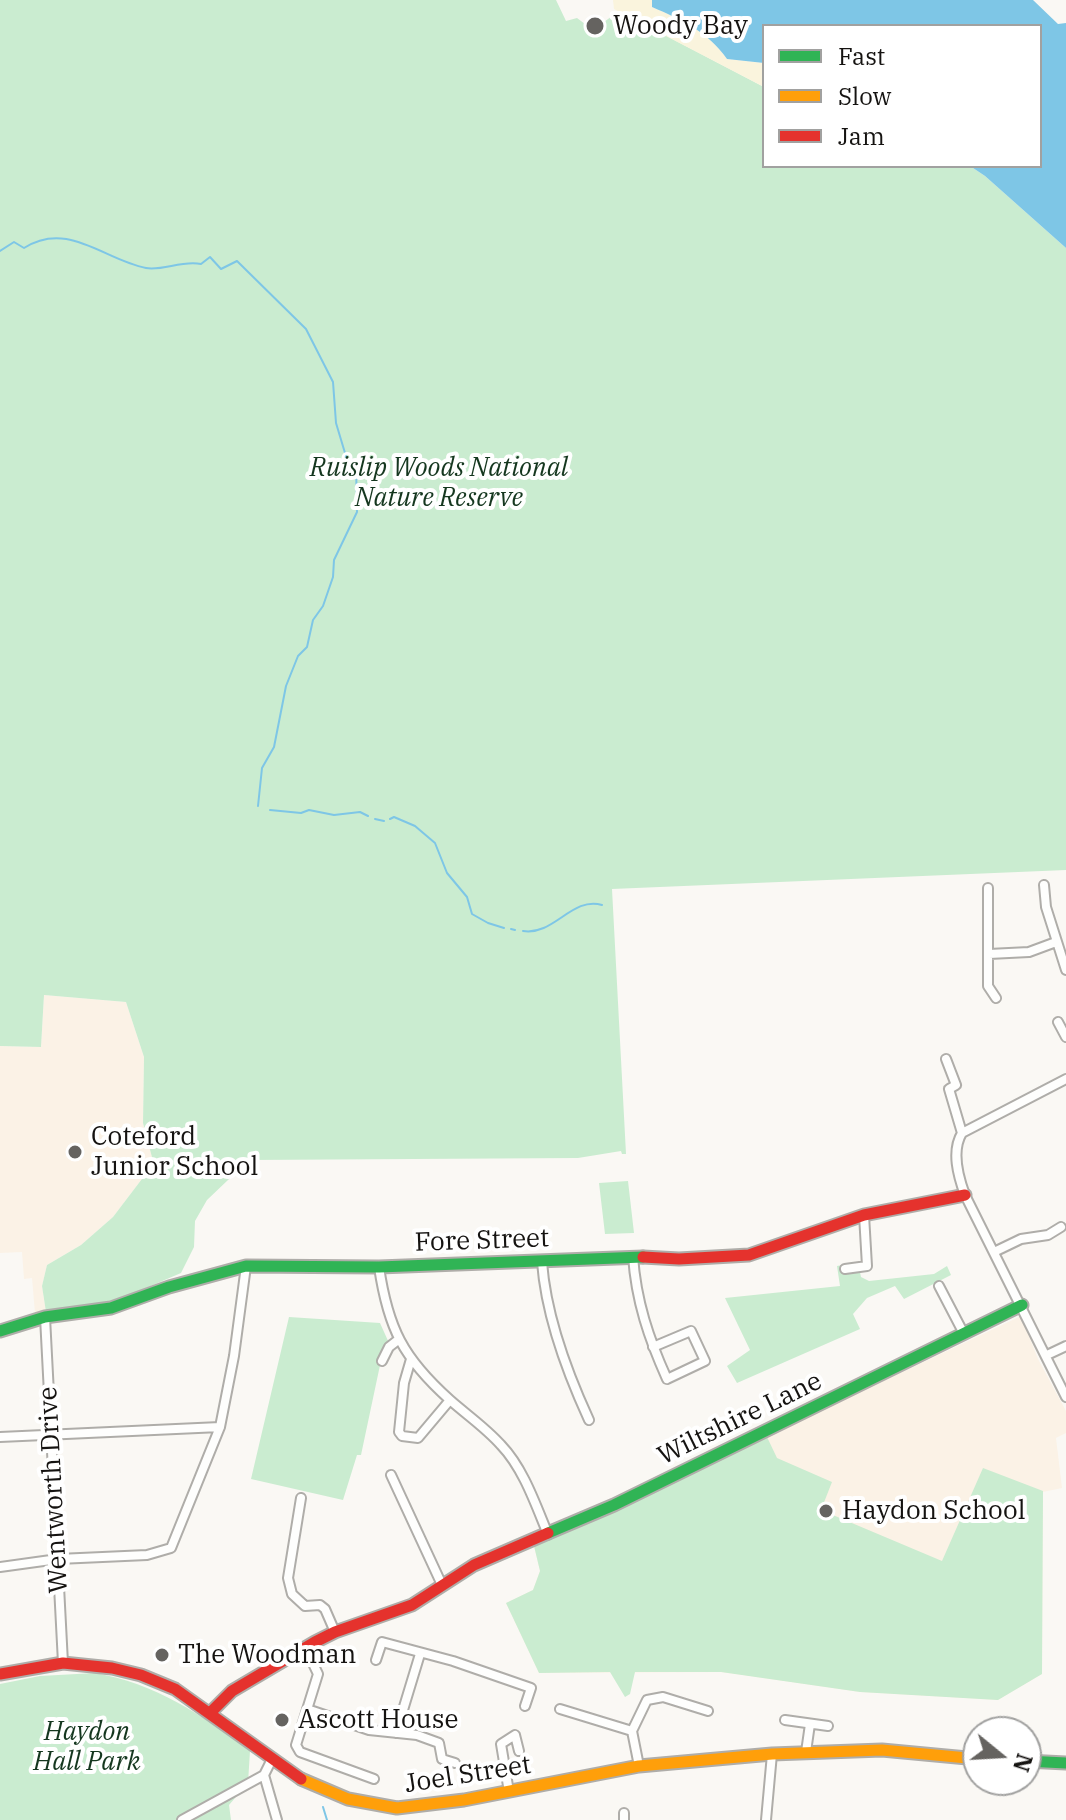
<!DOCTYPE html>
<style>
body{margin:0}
#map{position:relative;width:1066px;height:1820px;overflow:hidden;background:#faf8f4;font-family:"IBM Plex Serif",serif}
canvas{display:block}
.legend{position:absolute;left:762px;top:24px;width:280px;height:144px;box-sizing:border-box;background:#fff;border:2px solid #a1a1a0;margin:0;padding:10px 14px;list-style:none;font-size:24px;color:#151311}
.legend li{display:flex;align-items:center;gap:16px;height:40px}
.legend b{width:40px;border:2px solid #a1a1a0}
.north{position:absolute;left:962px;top:1716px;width:80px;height:80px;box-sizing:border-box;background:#fff;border:2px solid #a1a1a0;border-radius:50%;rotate:108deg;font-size:22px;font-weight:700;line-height:32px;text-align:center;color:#151311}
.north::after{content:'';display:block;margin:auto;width:28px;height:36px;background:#656360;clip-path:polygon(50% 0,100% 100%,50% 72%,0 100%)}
</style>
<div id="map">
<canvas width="1066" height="1820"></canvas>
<ul class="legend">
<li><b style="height:10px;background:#30b455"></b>Fast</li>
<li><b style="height:10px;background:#ff9f0a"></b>Slow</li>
<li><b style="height:10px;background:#e5322d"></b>Jam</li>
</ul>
<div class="north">N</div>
</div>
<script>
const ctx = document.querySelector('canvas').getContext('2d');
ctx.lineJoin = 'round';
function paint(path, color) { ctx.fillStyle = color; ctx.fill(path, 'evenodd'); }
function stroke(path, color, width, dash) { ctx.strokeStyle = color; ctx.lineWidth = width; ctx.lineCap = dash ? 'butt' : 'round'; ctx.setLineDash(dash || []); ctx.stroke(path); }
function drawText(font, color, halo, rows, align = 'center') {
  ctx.font = font + ' "IBM Plex Serif",serif'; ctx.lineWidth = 8; ctx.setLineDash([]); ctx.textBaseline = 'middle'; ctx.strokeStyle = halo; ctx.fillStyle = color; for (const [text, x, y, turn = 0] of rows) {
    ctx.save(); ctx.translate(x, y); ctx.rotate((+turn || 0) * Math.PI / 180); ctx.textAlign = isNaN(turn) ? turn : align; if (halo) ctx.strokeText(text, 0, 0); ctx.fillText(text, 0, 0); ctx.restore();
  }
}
const education = new Path2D(`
 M 44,995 L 126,1002 L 144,1057 L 143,1123 L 153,1160 L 148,1171 L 113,1217 L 81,1245 L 47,1265 L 42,1286 L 46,1312 L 35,1313 L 32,1278 L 24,1279 L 22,1252 L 0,1253 L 0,1046 L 41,1047 Z
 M 1021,1316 L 1038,1359 L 1066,1411 L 1066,1433 L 1056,1438 L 1062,1488 L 1043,1492 L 1042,1674 L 998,1700 L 860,1692 L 721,1672 L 539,1673 L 506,1603 L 533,1590 L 540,1571 L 534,1546 Z`);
const green = new Path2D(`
 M 0,0 L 556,0 L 566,21 L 577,18 L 593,30 L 619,11 L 764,87 L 764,166 L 970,166 L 985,176 L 1066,248 L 1066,870 L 612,889 L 626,1154 L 622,1154 L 621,1151 L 578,1158 L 249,1160 L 207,1200 L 195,1221 L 194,1247 L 181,1273 L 111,1303 L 46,1312 L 42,1286 L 47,1265 L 81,1245 L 113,1217 L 148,1171 L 153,1161 L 143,1123 L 144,1057 L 126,1002 L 44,995 L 41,1047 L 0,1046 Z
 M 628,1181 L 634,1233 L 605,1234 L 599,1183 Z
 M 858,1262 L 861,1277 L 869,1281 L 934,1274 L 947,1266 L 951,1275 L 904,1299 L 895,1286 L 867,1298 L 853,1314 L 860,1329 L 737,1383 L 727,1366 L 750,1350 L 725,1298 L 840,1286 L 837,1266 Z
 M 289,1317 L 380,1323 L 389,1343 L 383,1351 L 361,1455 L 357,1455 L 343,1500 L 251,1479 Z
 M 767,1437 L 777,1458 L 832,1482 L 821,1510 L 942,1561 L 983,1468 L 1043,1491 L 1042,1674 L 998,1700 L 860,1692 L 721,1672 L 635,1672 L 630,1694 L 625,1697 L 610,1672 L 539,1673 L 506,1603 L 533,1590 L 540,1571 L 534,1546 Z
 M 95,1673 C 154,1683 203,1715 250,1751 L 248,1783 L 229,1805 L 231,1820 L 0,1820 L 0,1684 L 40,1676 Z`);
const sand = new Path2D(`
 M 613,0 L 652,0 L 652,7 C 682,20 708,32 727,59 L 764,63 L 764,87 L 614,9 Z`);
const water = new Path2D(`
 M 652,0 L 1033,0 L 1058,24 L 1066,23 L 1066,248 L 985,176 L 970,166 L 1040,166 L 1040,26 L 764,26 L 764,63 L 727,59 C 708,32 682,20 652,7 Z`);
const stream = new Path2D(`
 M 0,251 L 14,242 L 24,248 C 68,220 104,260 146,268 C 163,271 182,260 201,264 L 210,257 L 221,269 L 237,261 L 306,329 L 333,382 L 336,423 L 348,463 L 356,464 L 357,512 L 334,560 L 333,577 L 323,606 L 313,620 L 307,647 L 298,656 L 286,686 L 274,747 L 262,768 L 258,806
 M 270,810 L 301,813 L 309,810 L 334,815 L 360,812 L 368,816
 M 375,819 L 384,821
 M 390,819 L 394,817 L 415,826 L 435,843 L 447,873 L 467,897 L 472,914 L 488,923 L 504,928
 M 511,929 L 515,930
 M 523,931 C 554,936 572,896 602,905
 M 323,1807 L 327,1820`);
const street = new Path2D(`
 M 1044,885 L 1046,907 L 1066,970
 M 988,888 L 988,986 L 996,998
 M 989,954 L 1029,952 L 1056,942
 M 1058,1022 L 1066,1037
 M 946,1059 L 956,1085 L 949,1089 L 962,1133
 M 1066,1079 L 962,1133 C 951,1151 958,1176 965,1195 L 1066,1397
 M 994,1252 L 1021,1239 L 1048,1235 L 1061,1227
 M 633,1256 C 636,1301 649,1339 667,1379 L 705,1361 L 691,1331 L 653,1347
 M 542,1262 C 546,1316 566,1370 589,1420
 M 379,1267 C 388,1328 403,1358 450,1400 C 467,1415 486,1428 501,1445 C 523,1468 535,1503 547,1532
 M 845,1269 L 867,1266 L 864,1215
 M 939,1286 L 963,1332
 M 45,1317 L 63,1663
 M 1047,1355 L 1066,1346
 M 411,1359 L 404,1383 L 399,1432 L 402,1436 L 418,1438 L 450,1400
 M 382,1361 L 389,1347 L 398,1340
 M 0,1437 L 220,1427
 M 391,1475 L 442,1585
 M 301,1498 L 288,1578 L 292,1594 L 305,1606 L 320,1605 L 325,1609 L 335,1632
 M 0,1567 L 58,1559 L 147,1555 L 171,1548 L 220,1427 L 234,1356 L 246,1266
 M 306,1649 L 318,1674 L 296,1745 L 300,1752 L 374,1779
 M 376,1660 L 382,1642 L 453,1661 L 531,1688 L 525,1706
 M 307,1709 L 369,1730 L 417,1735 L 439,1743 L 442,1759 L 455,1763
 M 560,1709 L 632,1731
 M 785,1720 L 828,1726
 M 396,1733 L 420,1654
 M 806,1752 L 810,1724
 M 639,1766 L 632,1731 L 647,1700 L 663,1697 L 708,1711
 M 264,1775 L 277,1820
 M 509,1792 L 501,1744 L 515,1735 L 519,1751
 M 624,1813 L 624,1820
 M 182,1820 L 264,1775 L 272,1759
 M 766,1820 L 772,1754`);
const fast = new Path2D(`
 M 0,1331 L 45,1317 L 111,1308 L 169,1287 L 246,1266 L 379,1267 L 643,1257
 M 548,1533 L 614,1505 L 1022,1305
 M 1026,1761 L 1066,1763`);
const slow = new Path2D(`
 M 301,1779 L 348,1799 L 397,1808 L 464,1800 L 639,1766 L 772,1754 L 882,1750 L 978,1759`);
const jam = new Path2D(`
 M 643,1257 L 679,1259 L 749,1255 L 864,1215 L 965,1195
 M 0,1674 L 63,1663 L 112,1668 L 141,1675 L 175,1689 L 301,1779
 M 211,1712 L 232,1691 L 315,1642 L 335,1632 L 412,1605 L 474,1565 L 548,1533`);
const markers = [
 [595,26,10,"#656360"],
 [75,1152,8,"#656360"],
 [826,1511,8,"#656360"],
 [162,1655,8,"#656360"],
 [282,1720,8,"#656360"]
];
const poiNames = [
 ["Woody Bay",613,26],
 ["Coteford",91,1137],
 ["Junior School",91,1167],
 ["Haydon School",842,1511],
 ["The Woodman",178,1655],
 ["Ascott House",298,1720]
];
const parkNames = [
 ["Ruislip Woods National",439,468],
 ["Nature Reserve",439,498],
 ["Haydon",87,1732],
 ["Hall Park",87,1762]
];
const streetNames = [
 ["Fore Street",482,1241,-2],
 ["Wiltshire Lane",740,1419,-26],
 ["Wentworth Drive",54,1490,-93],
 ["Joel Street",468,1775,-9]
];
paint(education, '#fbf2e6');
paint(green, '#caecd0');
paint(sand, '#faf4dd');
paint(water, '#7ec6e6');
stroke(stream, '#7ec6e6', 2);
stroke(street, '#afada9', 12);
stroke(fast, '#afada9', 15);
stroke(slow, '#afada9', 15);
stroke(jam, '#afada9', 15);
stroke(street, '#fefefd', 8);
stroke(fast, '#30b455', 11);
stroke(slow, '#ff9f0a', 11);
stroke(jam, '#e5322d', 11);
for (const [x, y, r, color] of markers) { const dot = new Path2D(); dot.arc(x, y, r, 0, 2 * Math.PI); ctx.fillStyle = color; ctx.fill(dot); stroke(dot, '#fff', 3); }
drawText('26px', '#151311', '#fff', poiNames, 'left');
drawText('italic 26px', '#15371f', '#fff', parkNames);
drawText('26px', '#151311', '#fff', streetNames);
</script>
